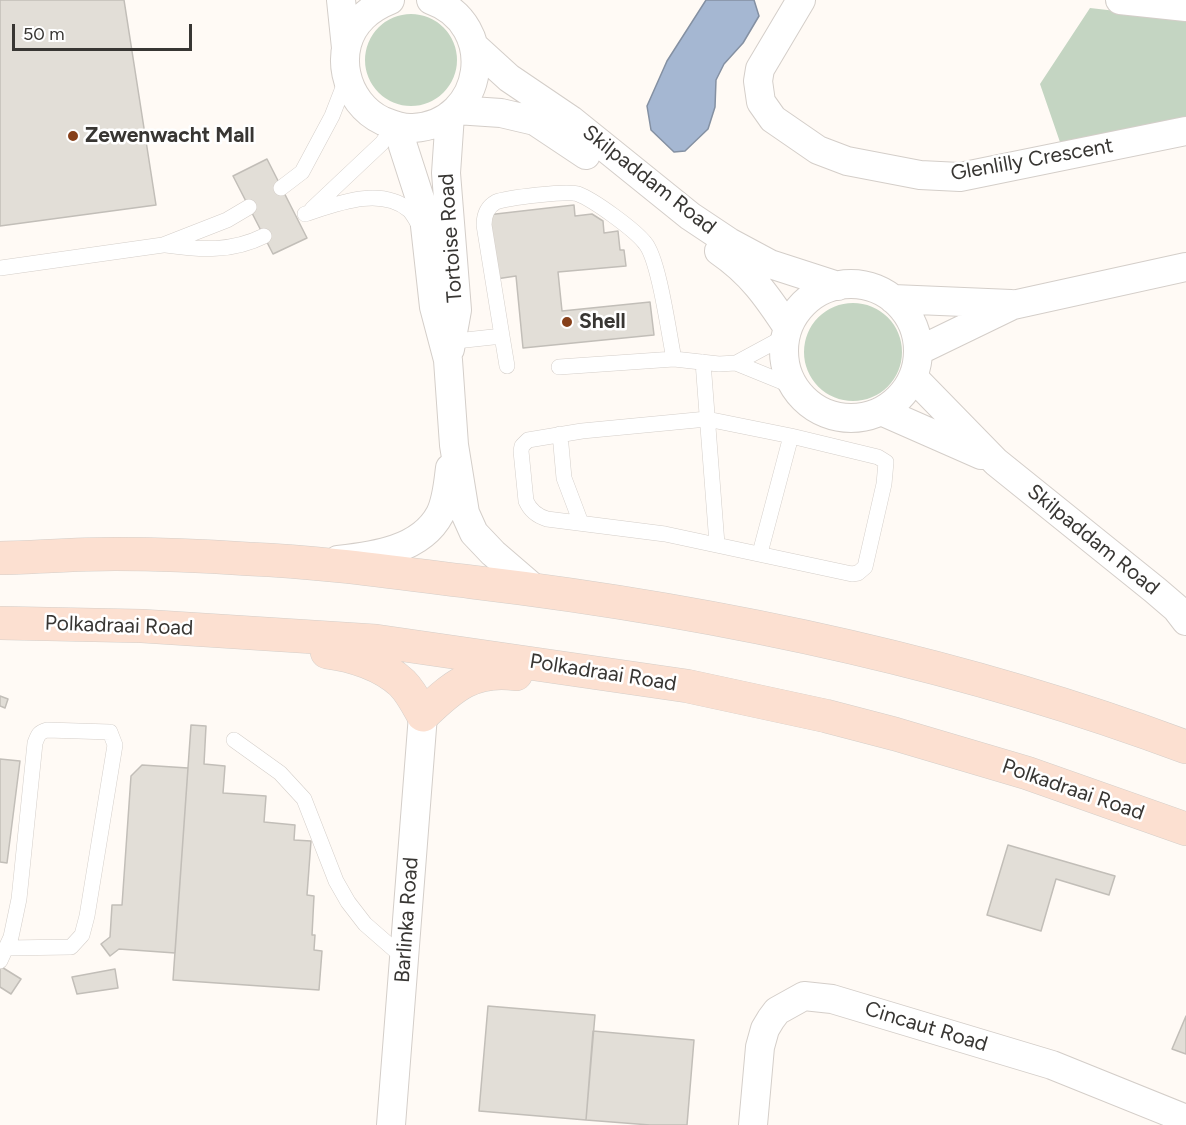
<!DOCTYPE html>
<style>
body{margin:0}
#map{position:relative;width:1186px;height:1125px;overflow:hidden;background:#fffaf5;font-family:Figtree,sans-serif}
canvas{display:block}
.scale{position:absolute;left:12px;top:24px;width:180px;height:27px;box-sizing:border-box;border:3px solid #383633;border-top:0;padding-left:8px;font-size:18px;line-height:21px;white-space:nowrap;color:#383633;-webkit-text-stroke:4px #fff;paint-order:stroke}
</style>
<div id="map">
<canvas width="1186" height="1125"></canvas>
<div class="scale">50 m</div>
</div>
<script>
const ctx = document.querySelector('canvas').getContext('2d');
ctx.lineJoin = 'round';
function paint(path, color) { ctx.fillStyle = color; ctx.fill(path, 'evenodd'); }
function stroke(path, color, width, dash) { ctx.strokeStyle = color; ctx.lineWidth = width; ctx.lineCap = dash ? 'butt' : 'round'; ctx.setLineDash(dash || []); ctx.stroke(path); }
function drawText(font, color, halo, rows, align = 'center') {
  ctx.font = font + ' Figtree,sans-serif'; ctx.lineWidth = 5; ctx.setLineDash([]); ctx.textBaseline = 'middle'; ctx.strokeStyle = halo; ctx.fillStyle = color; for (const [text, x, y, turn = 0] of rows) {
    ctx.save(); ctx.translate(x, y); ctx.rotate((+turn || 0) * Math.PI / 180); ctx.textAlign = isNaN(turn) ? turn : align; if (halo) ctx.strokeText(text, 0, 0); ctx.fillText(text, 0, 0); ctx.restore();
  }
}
const green = new Path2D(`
 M 1090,8 L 1186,19 L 1186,119 L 1061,145 L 1040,84 Z
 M365 60a46 46 0 1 1 92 0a46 46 0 1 1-92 0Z
 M804 352a49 49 0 1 1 98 0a49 49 0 1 1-98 0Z`);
const water = new Path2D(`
 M 706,0 L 754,0 L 759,16 L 743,43 L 724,64 L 716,80 L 715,107 L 708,129 L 685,151 L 674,152 L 651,130 L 647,106 L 667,61 Z`);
const building = new Path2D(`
 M 0,0 L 124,0 L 156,205 L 0,226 Z
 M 267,159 L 307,238 L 273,254 L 233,176 Z
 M 574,205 L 575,216 L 592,214 L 603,221 L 604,233 L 618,231 L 620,250 L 624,250 L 626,266 L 558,272 L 562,311 L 650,302 L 654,335 L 523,348 L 516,276 L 496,279 L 487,215 Z
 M 0,696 L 8,699 L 5,708 L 0,706 Z
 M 191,725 L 206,726 L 204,764 L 225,766 L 223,793 L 266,796 L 264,822 L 295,825 L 294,840 L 311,841 L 307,895 L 314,896 L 312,935 L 315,935 L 314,950 L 322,951 L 319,990 L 173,980 Z
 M 0,759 L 20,761 L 7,863 L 0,862 Z
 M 142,765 L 188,768 L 175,953 L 119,949 L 110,956 L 101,944 L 110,937 L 112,905 L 122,905 L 131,776 Z
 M 1008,845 L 1115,876 L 1109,895 L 1056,879 L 1041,931 L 987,915 Z
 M 0,966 L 21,979 L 11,994 L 0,987 Z
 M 115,969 L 118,988 L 77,994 L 72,977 Z
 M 488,1006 L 595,1015 L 586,1120 L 479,1111 Z
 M 1186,1016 L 1186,1054 L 1172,1049 Z
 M 593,1031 L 694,1040 L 687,1125 L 650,1125 L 586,1120 Z`);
const lane = new Path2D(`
 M 281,188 L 302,172 L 332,116 L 346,80
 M 312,209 L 382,143 L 394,126
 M 305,214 C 336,204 380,186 409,210 C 413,214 416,220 419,225
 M 166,245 C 201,250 232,252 264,236
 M 0,268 L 163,245 L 227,220 L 249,207
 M 502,336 L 484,225 C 484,215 487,207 496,202 C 506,198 569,190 578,194 C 594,200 635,230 645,243 C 659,259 669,335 674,359
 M 447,342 L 502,336 L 507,366
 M 703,362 L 717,544
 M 736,363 L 786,336
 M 559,367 L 674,359 L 719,364 L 736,363 L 795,387
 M 707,419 L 791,436 L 878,457 L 886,462 L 884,484 L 865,567 L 858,573 L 852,574 L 665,534 L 547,519 C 537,516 530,510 526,501 L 521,451 L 522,446 L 528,440 L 582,431 Z
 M 560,434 L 564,478 L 581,523
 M 760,553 L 791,436
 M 234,740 L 280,773 L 304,799 L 336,881 L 348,902 L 365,924 L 404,958
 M 0,961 L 11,937 L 19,899 L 35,743 C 38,735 39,732 47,730 L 110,732 L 115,745 L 87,916 L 82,935 L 71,947 L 7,948`);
const street = new Path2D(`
 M 341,0 L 346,48
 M 390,0 C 380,4 371,9 363,17 C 331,48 344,103 383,121 C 393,125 402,129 413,128 C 486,124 499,24 431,0
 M 801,0 L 760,69 L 758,81 L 761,102 L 773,119 L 818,150 L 847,161 L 920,175 L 960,177 L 1186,131
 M 1120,0 L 1186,7
 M 475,47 L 509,78 L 571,120 L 690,216 L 729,242 L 770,264 L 838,286
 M 456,110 L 501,113 L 535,121 L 586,155
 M 400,127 L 403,146 L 423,208 L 434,307 L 448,360 L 454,445 L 465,513 L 474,533 L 493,553 L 536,590
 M 719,251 C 751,273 767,296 788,328
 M784 351a67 67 0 1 1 134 0a67 67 0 1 1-134 0Z
 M 893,299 L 1011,304
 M 450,349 L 457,310 L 446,173 L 450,115
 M 918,351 L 1013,305 L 1186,267
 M 913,377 L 996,462 L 1155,590 L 1176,608 L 1186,621
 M 881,411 L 981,455
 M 338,560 C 374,556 421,550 440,514 C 447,500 448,483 450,468
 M 391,1125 L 423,715
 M 753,1125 L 760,1047 L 765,1029 L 771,1019 L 777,1011 L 804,996 L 832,999 L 1052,1065 L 1186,1119`);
const secondary = new Path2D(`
 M 0,558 C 38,557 77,554 115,554 C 159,554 205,556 249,559 C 323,562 398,573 472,582 C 716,611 956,661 1186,747
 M 0,623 L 142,626 L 376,641 L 687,686 L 826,716 L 895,734 L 1027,773 L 1186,829
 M 327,652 C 352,655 383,665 402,683 C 411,692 417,704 423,715 C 452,687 473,668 516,674`);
const markers = [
 [73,136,6,"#86401a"],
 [567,322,6,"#86401a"]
];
const poiNames = [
 ["Zewenwacht Mall",85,136],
 ["Shell",579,322]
];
const streetNames = [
 ["Glenlilly Crescent",1032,160,-10],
 ["Skilpaddam Road",649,180,38],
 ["Tortoise Road",451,238,-94],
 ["Skilpaddam Road",1093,540,39],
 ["Polkadraai Road",119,626,2],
 ["Polkadraai Road",603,673,9],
 ["Polkadraai Road",1073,790,19],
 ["Barlinka Road",407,920,-86],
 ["Cincaut Road",926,1027,17]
];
paint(green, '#c4d5c2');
paint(water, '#a5b7d2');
stroke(water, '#8490a2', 1.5);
paint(building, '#e2ded7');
stroke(building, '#c2beb8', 1.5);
stroke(lane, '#d4cec9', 16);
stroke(street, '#d4cec9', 30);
stroke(secondary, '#d4cec9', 34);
stroke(lane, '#fff', 15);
stroke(street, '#fff', 28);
stroke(secondary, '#fce0d1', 33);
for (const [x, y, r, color] of markers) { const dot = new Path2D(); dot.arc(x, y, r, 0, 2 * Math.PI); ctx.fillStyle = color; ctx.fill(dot); stroke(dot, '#fff', 2); }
drawText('bold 21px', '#383633', '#fff', poiNames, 'left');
drawText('21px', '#383633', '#fff', streetNames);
</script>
